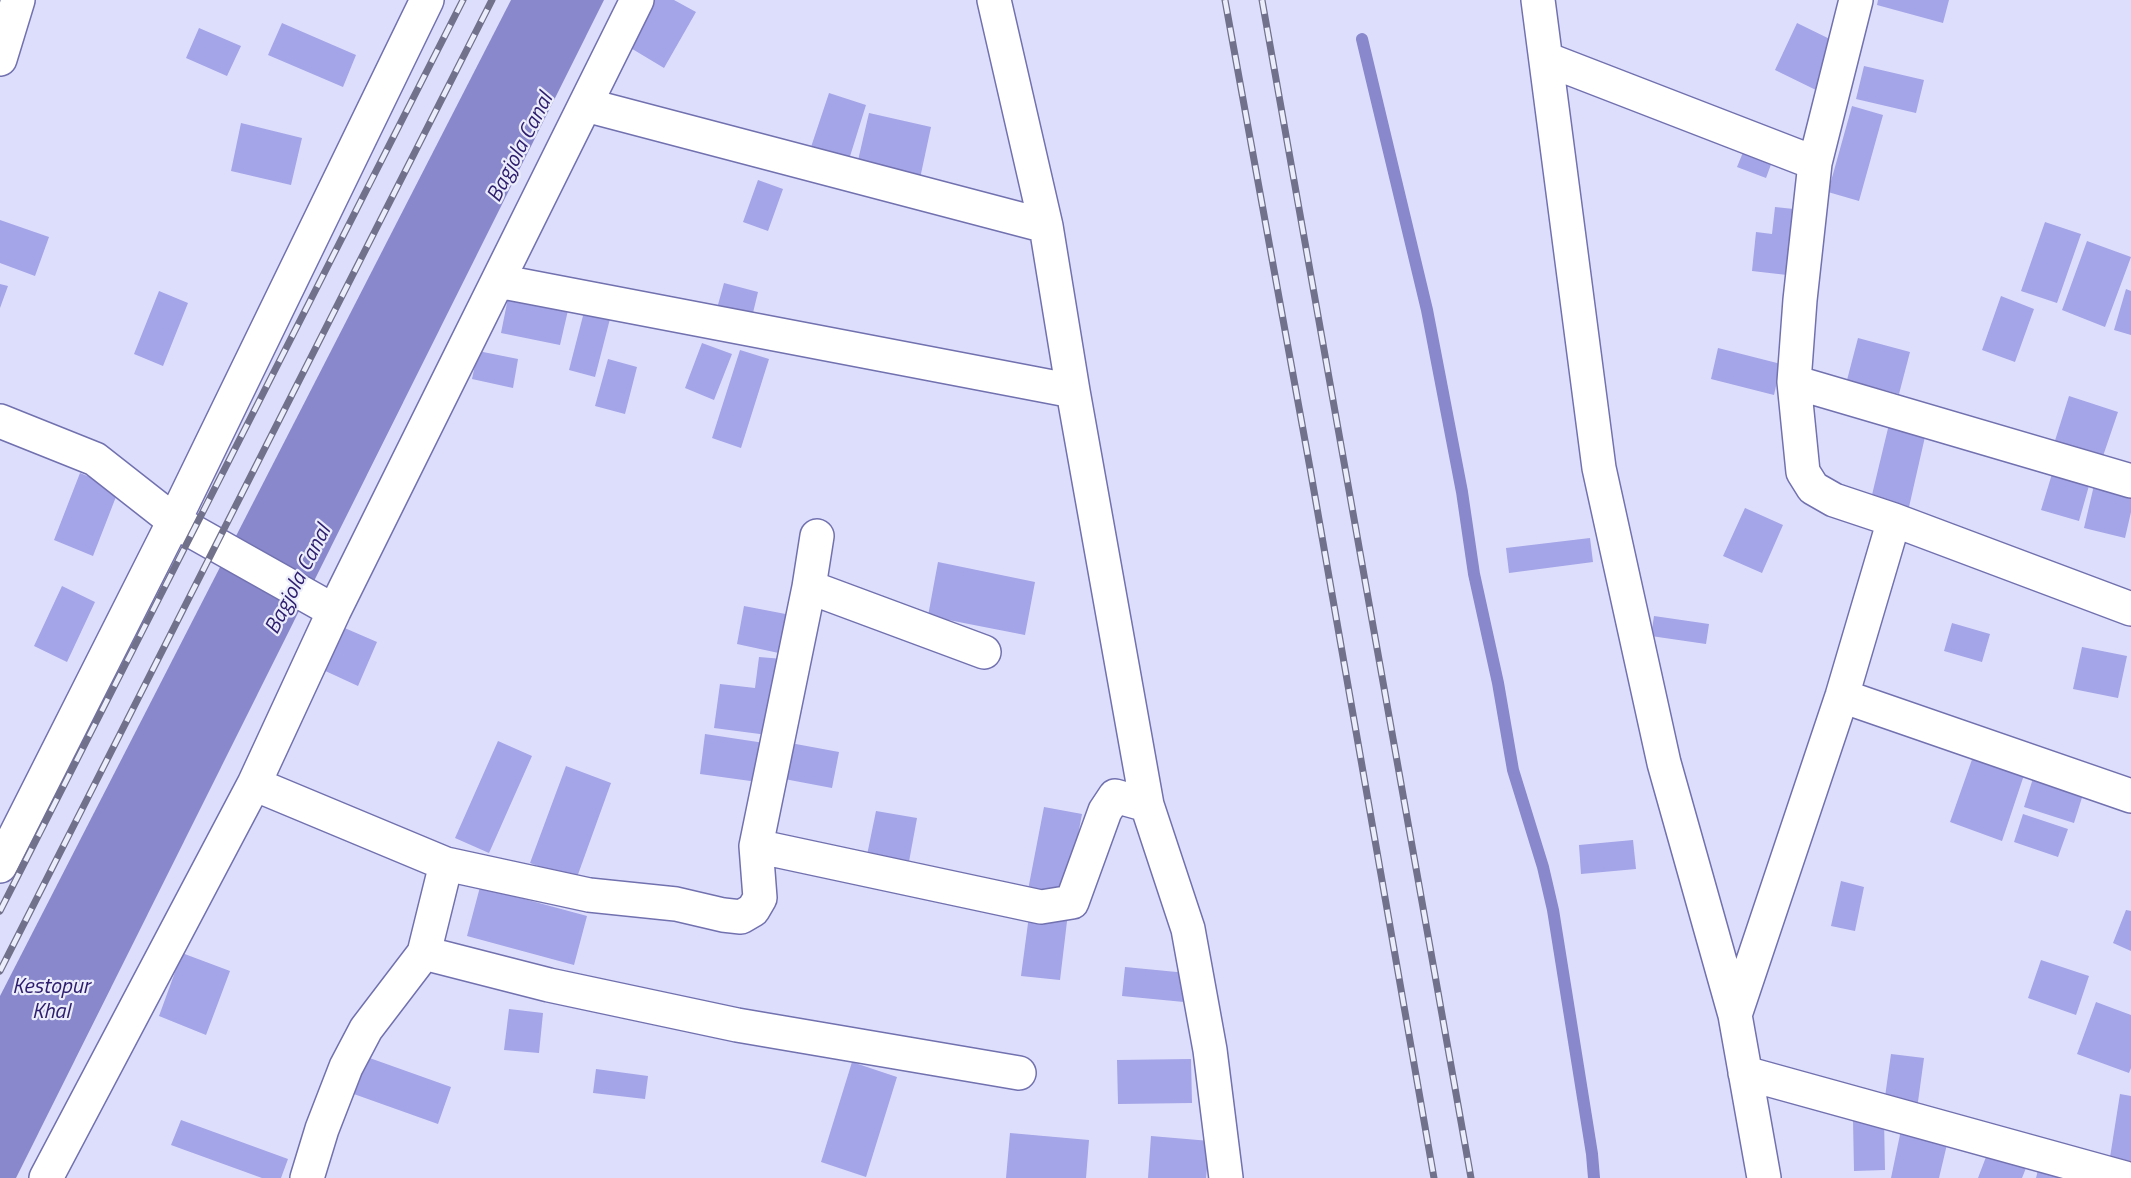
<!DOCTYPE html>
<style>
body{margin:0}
canvas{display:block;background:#dddefb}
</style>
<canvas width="2131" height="1178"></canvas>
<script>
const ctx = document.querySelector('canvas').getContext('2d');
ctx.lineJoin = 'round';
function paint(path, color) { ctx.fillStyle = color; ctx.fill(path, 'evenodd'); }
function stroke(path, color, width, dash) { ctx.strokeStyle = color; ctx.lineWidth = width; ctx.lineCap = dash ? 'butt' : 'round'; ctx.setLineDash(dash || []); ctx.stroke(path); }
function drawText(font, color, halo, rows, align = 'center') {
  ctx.font = font + ' "Titillium Web",sans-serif'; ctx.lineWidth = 4.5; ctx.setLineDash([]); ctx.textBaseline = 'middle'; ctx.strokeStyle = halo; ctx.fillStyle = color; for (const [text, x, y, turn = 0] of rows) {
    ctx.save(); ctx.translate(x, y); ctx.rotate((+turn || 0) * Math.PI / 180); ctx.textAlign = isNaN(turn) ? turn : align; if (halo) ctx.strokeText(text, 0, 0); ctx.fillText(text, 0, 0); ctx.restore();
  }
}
const water = new Path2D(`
 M 511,0 L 604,0 L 16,1178 L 0,1178 L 0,996 Z`);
const stream = new Path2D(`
 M 1362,39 L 1427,310 L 1462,492 L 1474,574 L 1498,683 L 1513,770 L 1543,867 L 1553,910 L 1592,1154 L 1594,1178`);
const building = new Path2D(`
 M 655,0 L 674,0 L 696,12 L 664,68 L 629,47 Z
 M 1878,0 L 1949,0 L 1943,23 L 1877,5 Z
 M 282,23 L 356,55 L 343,87 L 268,55 Z
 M 1797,23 L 1840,44 L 1818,91 L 1775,70 Z
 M 199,28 L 241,46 L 227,76 L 186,58 Z
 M 1864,66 L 1924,80 L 1916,113 L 1856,99 Z
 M 829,93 L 866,105 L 847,166 L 809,153 Z
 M 1852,106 L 1883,115 L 1859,201 L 1828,192 Z
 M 869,113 L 931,127 L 919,183 L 856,169 Z
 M 241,123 L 302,138 L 291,185 L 231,171 Z
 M 1748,140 L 1776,151 L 1766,178 L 1737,167 Z
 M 758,180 L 783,189 L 768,231 L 743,222 Z
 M 1775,207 L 1803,210 L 1796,276 L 1752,271 L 1756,232 L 1772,234 Z
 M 0,220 L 49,237 L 35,276 L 0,263 Z
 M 2045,222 L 2081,234 L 2057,303 L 2021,291 Z
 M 2087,241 L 2131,257 L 2105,327 L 2062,310 Z
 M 724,283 L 758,292 L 751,321 L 716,312 Z
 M 0,284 L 8,286 L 0,308 Z
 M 2126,289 L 2131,291 L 2131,335 L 2114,330 Z
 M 159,291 L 188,303 L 163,366 L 134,354 Z
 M 509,293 L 569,306 L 560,345 L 501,333 Z
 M 2001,296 L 2034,309 L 2015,362 L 1982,350 Z
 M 585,308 L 611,315 L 595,377 L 569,370 Z
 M 1858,338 L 1910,352 L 1899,394 L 1847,380 Z
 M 702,343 L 732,354 L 714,400 L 685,388 Z
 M 1718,348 L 1781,364 L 1774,395 L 1711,379 Z
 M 740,350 L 769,359 L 741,448 L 712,438 Z
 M 478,351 L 518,359 L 513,388 L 472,379 Z
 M 608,359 L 637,367 L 625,414 L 595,406 Z
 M 2069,396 L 2118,412 L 2101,462 L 2053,447 Z
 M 1890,420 L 1927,428 L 1909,507 L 1871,499 Z
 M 2055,464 L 2092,475 L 2079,521 L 2041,510 Z
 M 80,473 L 119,489 L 93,556 L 54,540 Z
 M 2095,481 L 2131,490 L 2131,512 L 2125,538 L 2084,528 Z
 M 1745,508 L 1783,525 L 1762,573 L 1723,556 Z
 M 1590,538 L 1593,562 L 1509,573 L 1506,548 Z
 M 938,562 L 1035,582 L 1025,635 L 928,616 Z
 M 62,586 L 95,602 L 67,662 L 34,646 Z
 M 744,606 L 796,616 L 788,655 L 737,644 Z
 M 1654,616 L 1709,624 L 1706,644 L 1651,636 Z
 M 1952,623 L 1990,634 L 1982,662 L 1944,651 Z
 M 340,626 L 377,642 L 358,686 L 321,669 Z
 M 2082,647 L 2127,656 L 2118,698 L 2073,689 Z
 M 759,657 L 783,659 L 775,736 L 714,728 L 720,684 L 755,688 Z
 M 705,734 L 771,744 L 765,783 L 700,774 Z
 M 498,741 L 532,756 L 489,853 L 455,838 Z
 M 785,742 L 839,752 L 832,788 L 779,778 Z
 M 1975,751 L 2026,769 L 2002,841 L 1950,822 Z
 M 566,766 L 611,783 L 576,880 L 530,863 Z
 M 2035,772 L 2085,788 L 2074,823 L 2024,807 Z
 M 1044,807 L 1082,814 L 1066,897 L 1028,890 Z
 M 876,811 L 917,818 L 908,867 L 866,860 Z
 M 2023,814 L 2068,829 L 2058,857 L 2014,842 Z
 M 1633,840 L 1636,869 L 1581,874 L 1579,845 Z
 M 1841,881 L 1864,887 L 1855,931 L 1831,926 Z
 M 480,887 L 587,916 L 574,965 L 467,936 Z
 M 1030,908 L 1068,913 L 1060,980 L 1021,976 Z
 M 2126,910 L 2131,911 L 2131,951 L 2113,943 Z
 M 182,953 L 230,971 L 206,1035 L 159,1016 Z
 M 2041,960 L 2089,976 L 2076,1015 L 2028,998 Z
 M 1125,967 L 1187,973 L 1184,1002 L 1122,996 Z
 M 2096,1002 L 2131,1015 L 2131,1068 L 2129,1073 L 2077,1054 Z
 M 509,1009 L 543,1013 L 539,1053 L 504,1050 Z
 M 1891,1054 L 1924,1058 L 1917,1109 L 1884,1104 Z
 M 364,1056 L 451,1087 L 438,1124 L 351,1093 Z
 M 1191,1059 L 1192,1103 L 1118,1104 L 1117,1060 Z
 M 852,1062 L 897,1077 L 866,1177 L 821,1162 Z
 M 596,1069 L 648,1076 L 645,1099 L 593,1093 Z
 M 2120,1094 L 2131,1096 L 2131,1173 L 2108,1170 Z
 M 1853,1119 L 1884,1119 L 1885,1170 L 1854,1171 Z
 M 181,1120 L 288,1159 L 281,1178 L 262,1178 L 171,1145 Z
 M 1902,1125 L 1949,1136 L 1939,1178 L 1891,1178 Z
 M 1010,1133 L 1089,1140 L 1086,1178 L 1006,1178 Z
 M 1151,1136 L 1210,1141 L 1206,1178 L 1148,1178 Z
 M 1989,1149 L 2028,1163 L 2022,1178 L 1978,1178 Z
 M 2039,1166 L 2077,1178 L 2036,1178 Z`);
const minor = new Path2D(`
 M 994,0 L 1046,226 L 1073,391 L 1147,805 L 1188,929 L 1210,1050 L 1226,1178
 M 1538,0 L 1599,468 L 1664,763 L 1735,1015 L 1764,1178
 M 0,59 L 18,0
 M 1546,59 L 1815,163
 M 586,105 L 1046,226
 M 498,281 L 1073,391
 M 1794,382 L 2131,481
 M 0,421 L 95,459 L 174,521 L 334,611
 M 1894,520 L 2131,609
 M 809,587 L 984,652
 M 1842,696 L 2131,796
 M 254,784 L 446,864 L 589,895 L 676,904 L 723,915 L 741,917 L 753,910 L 760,898 L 756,846 L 809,587 L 817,536
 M 756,846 L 1041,907 L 1072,902 L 1105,811 L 1115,796 L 1147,805
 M 0,866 L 174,521 L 427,0
 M 424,953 L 549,985 L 737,1025 L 1019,1073
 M 1735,1015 L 1842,696 L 1894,520 L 1834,500 L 1813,488 L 1803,472 L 1794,382 L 1800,300 L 1815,163 L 1856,0
 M 1745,1073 L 2125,1178
 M 46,1178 L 254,784 L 334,611 L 637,0
 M 307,1178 L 322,1129 L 346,1067 L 366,1029 L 424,953 L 446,864`);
const rail = new Path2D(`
 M 1225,0 L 1310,468 L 1434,1178
 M 1262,0 L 1471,1178
 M 0,911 L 463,0
 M 0,971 L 492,0`);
const waterNames = [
 ["Bagjola Canal",521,148,-63],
 ["Bagjola Canal",299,580,-63],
 ["Kestopur",51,988],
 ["Khal",51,1013]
];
paint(water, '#8988cd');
stroke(stream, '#8988cd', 12);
paint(building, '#a4a4e8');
stroke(minor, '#7271b0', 36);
stroke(minor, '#fff', 33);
stroke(rail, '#71718c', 7);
stroke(rail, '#ecedfb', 4.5, [14]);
drawText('italic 22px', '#2c1d6e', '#ecedfb', waterNames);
</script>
